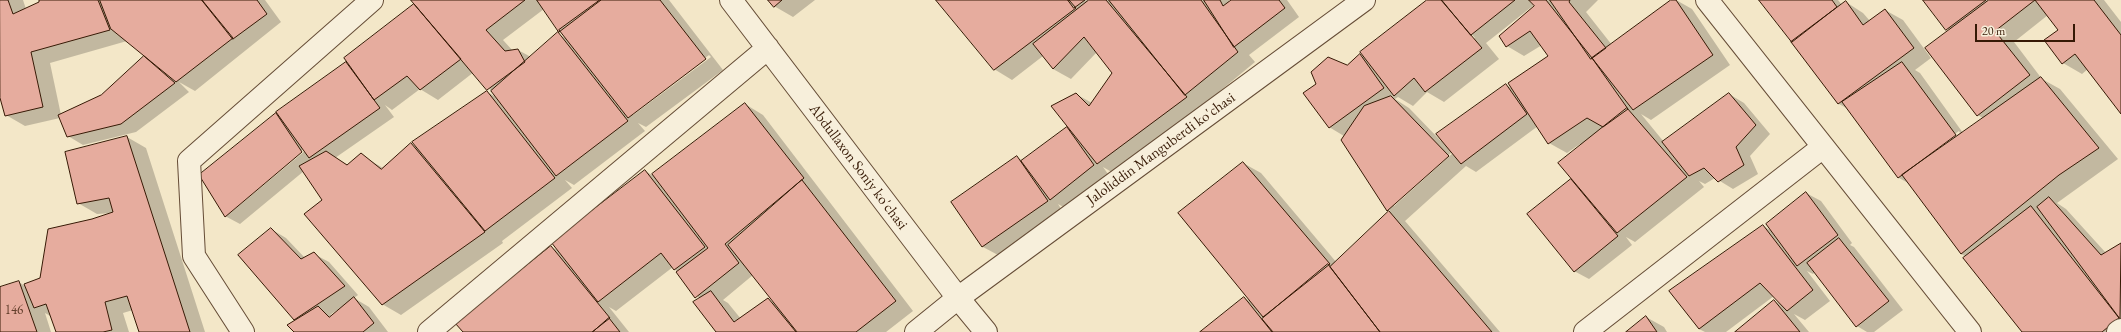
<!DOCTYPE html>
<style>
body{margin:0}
#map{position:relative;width:2121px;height:332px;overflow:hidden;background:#f3e7c8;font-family:"EB Garamond",serif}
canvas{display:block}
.scale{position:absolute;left:1975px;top:24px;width:100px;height:18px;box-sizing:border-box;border:2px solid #361905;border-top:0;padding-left:5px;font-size:12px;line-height:14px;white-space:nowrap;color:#361905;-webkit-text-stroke:3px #f7efdb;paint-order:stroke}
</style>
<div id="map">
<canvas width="2121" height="332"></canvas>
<div class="scale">20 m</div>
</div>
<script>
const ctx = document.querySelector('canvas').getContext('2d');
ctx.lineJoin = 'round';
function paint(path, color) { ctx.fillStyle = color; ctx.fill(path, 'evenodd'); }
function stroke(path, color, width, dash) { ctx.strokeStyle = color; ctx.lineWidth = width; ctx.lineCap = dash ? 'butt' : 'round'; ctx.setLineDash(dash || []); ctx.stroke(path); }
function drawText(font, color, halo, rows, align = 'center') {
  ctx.font = font + ' "EB Garamond",serif'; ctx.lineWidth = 3; ctx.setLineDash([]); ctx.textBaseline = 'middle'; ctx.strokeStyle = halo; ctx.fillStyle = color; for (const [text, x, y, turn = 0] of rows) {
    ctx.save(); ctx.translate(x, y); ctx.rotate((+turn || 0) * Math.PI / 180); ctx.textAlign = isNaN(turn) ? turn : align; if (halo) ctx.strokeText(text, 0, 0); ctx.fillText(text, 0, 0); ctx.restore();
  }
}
const shadow = new Path2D(`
 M 0,0 L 23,0 L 26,9 L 40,3 L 40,0 L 265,0 L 281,22 L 195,91 L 179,82 L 189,92 L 136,132 L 83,145 L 68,136 L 60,118 L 25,126 L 6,115 L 0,94 ZM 127,41 L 146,56 L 102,96 L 61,115 L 50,63 Z
 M 412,0 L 669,0 L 723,70 L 646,127 L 638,123 L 645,131 L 574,185 L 565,180 L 572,188 L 502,241 L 503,243 L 401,315 L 382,304 L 323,200 L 304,171 L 240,224 L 225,216 L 276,115 L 281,118 L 346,63 L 352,67 L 346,58 L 416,4 ZM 544,9 L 565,38 L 558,34 L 531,57 L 518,50 L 513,51 L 503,40 ZM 709,55 L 711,57 L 633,115 L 633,113 ZM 474,72 L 498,98 L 487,92 L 419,149 L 411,144 L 383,168 L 361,155 L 348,165 L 335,158 L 394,117 L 385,105 L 392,110 L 420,89 L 438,100 ZM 305,148 L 306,150 L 230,213 L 230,211 Z
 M 769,0 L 815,0 L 793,17 L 774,6 Z
 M 938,0 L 1229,0 L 1230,2 L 1232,0 L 1287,0 L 1299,17 L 1249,55 L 1255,62 L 1202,106 L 1115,174 L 1103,167 L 1108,174 L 1065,208 L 1058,204 L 1062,210 L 998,255 L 983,247 L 952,202 L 1017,157 L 1023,161 L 1067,129 L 1072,132 L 1076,94 L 1092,103 L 1113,73 L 1097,52 L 1071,79 L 1053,69 L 1043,56 L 1012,80 L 994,69 Z
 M 1429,0 L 1598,0 L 1586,12 L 1612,45 L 1672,0 L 1676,0 L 1692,9 L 1730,65 L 1651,120 L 1641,114 L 1664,142 L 1729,94 L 1744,103 L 1770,134 L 1750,156 L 1758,174 L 1733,189 L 1715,178 L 1705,184 L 1699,181 L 1704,187 L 1635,242 L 1626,237 L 1632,245 L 1589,279 L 1574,271 L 1571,180 L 1575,182 L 1581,146 L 1580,144 L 1567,153 L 1549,143 L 1538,126 L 1476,172 L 1466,166 L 1405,221 L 1500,332 L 1201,332 L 1244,298 L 1252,302 L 1243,163 L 1261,173 L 1337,263 L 1390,211 L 1344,136 L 1329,127 L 1347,66 L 1360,55 L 1367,59 ZM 1534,5 L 1536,7 L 1507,46 L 1524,56 L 1542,45 L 1550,56 L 1513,89 L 1506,85 L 1441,141 L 1409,108 L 1395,99 L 1398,97 L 1413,106 L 1427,92 L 1444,102 L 1499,59 L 1486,43 ZM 1446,7 L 1449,7 L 1475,38 L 1473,39 ZM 1452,152 L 1453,153 L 1394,206 L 1394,204 Z
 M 1760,0 L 1838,0 L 1842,5 L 1846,2 L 1863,13 L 1870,21 L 1885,10 L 1903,20 L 1931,58 L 1915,70 L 1920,73 L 1963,133 L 1984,119 L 1978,115 L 1950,31 L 1924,0 L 2104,0 L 2121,22 L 2121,112 L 2088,69 L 2082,74 L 2063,63 L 2059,30 L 2048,15 L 2014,42 L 2042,79 L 2060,89 L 2118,159 L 2057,203 L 2066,209 L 2106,253 L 2121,244 L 2121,332 L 2023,332 L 1967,257 L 1961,254 L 1910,184 L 1899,178 L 1850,110 L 1839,104 ZM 1959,131 L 1960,133 L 1904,175 L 1903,173 Z
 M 745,104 L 763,115 L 913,311 L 886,332 L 717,332 L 700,299 L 673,267 L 616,311 L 609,307 L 629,332 L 464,332 L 551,247 L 561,252 L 645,171 L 652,175 ZM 753,275 L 776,304 L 768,300 L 741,319 L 728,303 L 723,300 Z
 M 127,137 L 146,148 L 205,332 L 140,332 L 133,310 L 123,313 L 129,332 L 57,332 L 52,317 L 45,313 L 51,332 L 0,332 L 0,289 L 19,282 L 26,287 L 41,279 L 92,220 L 113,213 L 97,214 L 78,203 Z
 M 1806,193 L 1821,201 L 1852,243 L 1850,245 L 1854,247 L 1903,310 L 1874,332 L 1867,332 L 1857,326 L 1815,272 L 1813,274 L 1807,271 L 1830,301 L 1805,320 L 1794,314 L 1809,332 L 1736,332 L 1775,301 L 1783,306 L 1774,296 L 1726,332 L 1705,332 L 1699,329 L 1671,291 L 1763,226 L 1772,231 Z
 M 271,229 L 286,238 L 305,258 L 314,254 L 329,262 L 358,295 L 354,298 L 369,307 L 388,332 L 295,332 L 296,321 L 240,255 ZM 337,310 L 338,311 L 332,316 L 330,315 Z
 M 1646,317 L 1664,327 L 1667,332 L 1627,332 Z`);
const building = new Path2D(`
 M 0,0 L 8,0 L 13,14 L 39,2 L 39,0 L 98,0 L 110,30 L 31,52 L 43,107 L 5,116 L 0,98 Z
 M 100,0 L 202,0 L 233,38 L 176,82 L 111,29 Z
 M 202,0 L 257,0 L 267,14 L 233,39 Z
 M 411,0 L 525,0 L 486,30 L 505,51 L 518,49 L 525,62 L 487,90 Z
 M 537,0 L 601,0 L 559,32 Z
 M 600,0 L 660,0 L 706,59 L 628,118 L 559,30 Z
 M 768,0 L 782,0 L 774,7 Z
 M 936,0 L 1069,0 L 1076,8 L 994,70 Z
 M 1068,0 L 1085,0 L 1074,8 Z
 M 1089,0 L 1106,0 L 1187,97 L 1097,164 L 1051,106 L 1076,93 L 1089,106 L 1112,73 L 1084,37 L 1053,69 L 1033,44 Z
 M 1109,0 L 1201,0 L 1238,52 L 1185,95 Z
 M 1204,0 L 1220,0 L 1223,6 L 1231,0 L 1279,0 L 1285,8 L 1234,47 Z
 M 1427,0 L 1441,0 L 1482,48 L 1425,92 L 1414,78 L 1394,96 L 1360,52 Z
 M 1442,0 L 1515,0 L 1471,35 Z
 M 1529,0 L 1546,0 L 1592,58 L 1628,109 L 1603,127 L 1587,118 L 1548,144 L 1508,83 L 1548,56 L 1530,31 L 1506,47 L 1499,36 L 1534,6 Z
 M 1550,0 L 1570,0 L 1569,2 L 1606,48 L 1591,59 Z
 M 1671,0 L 1676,0 L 1713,55 L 1633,110 L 1592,58 Z
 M 1759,0 L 1832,0 L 1837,7 L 1792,42 Z
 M 1923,0 L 1986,0 L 1946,30 Z
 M 1989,0 L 2094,0 L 2121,35 L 2121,114 L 2075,54 L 2062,64 L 2044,40 L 2058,30 L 2035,0 L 1995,31 L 2030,75 L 1977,116 L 1925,48 Z
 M 1846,1 L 1863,25 L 1885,9 L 1914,48 L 1838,104 L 1791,42 Z
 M 414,4 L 461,59 L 420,90 L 407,76 L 374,100 L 344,58 Z
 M 558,32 L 628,121 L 556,176 L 491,91 Z
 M 1360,54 L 1384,88 L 1329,128 L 1303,93 L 1316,84 L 1311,72 L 1328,57 L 1347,65 Z
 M 144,56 L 175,83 L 121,124 L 67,137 L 58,115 L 101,95 Z
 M 346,62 L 380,108 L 309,158 L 276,112 Z
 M 1902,62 L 1956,135 L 1898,178 L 1842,102 Z
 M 2041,77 L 2099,148 L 2059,175 L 1961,254 L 1902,175 Z
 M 1506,84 L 1527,114 L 1461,164 L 1436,134 Z
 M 487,91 L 555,178 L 485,231 L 412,142 Z
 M 1729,93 L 1756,125 L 1736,147 L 1744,165 L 1718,182 L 1704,168 L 1689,176 L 1662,142 Z
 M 1391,96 L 1449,156 L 1387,211 L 1341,140 L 1364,106 Z
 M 745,103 L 804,178 L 725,244 L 739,263 L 695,298 L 676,272 L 708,248 L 652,174 Z
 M 1627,108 L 1687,177 L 1617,233 L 1558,163 Z
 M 276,113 L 302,152 L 225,217 L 199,175 Z
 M 1067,127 L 1094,165 L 1050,200 L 1021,161 Z
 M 127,136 L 190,332 L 139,332 L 127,296 L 105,302 L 112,330 L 103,332 L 56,332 L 46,304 L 34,308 L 24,284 L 40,278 L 48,229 L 92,219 L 113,212 L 109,198 L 77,204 L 65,152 Z
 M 411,143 L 485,232 L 382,305 L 304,214 L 322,200 L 299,166 L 326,151 L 347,165 L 361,153 L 381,169 Z
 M 1017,156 L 1048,201 L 982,247 L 951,202 Z
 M 1243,162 L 1330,264 L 1263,317 L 1178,213 Z
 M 645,170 L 705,247 L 674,270 L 661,253 L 598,302 L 551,242 Z
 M 1571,179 L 1618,236 L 1574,272 L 1527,214 Z
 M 802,180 L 896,301 L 856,332 L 797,332 L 728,245 Z
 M 1806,192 L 1838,235 L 1797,266 L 1766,224 Z
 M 2049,197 L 2101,255 L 2121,243 L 2120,319 L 2037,207 Z
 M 2031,206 L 2119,318 L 2102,332 L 2022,332 L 1963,258 Z
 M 1389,211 L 1492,332 L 1380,332 L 1330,267 Z
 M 1763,225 L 1813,290 L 1787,311 L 1760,283 L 1699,329 L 1669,291 Z
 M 271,228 L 301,259 L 314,252 L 345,286 L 294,320 L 238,255 Z
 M 1839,238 L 1889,301 L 1856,327 L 1807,263 Z
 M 551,246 L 610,318 L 592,332 L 463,332 L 455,323 Z
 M 1328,264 L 1380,332 L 1273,332 L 1262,319 Z
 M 19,281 L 37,332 L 0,332 L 0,287 Z
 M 711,291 L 734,322 L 768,298 L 796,332 L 716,332 L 693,302 Z
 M 354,297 L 374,323 L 363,332 L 294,332 L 287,325 L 318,306 L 329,317 Z
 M 1244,297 L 1272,332 L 1200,332 Z
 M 1774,300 L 1800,332 L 1735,332 Z
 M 1646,316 L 1657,332 L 1626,332 Z
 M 609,318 L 620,332 L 593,332 Z`);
const minor = new Path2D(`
 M 731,0 L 958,298 L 986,332
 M 1707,0 L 1970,332
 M 243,332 L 194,256 L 189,161 L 372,0
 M 429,332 L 768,48
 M 916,332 L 958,298 L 1364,0
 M 1585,332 L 1823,147
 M 2118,332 L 2121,330`);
const numberNames = [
 ["146",14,310]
];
const streetNames = [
 ["Jaloliddin Manguberdi ko'chasi",1161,149,-36],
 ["Abdullaxon Soniy ko'chasi",858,167,53]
];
paint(shadow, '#0003');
paint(building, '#e6ac9e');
stroke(building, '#361905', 1);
stroke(minor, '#654c36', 24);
stroke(minor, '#f7efdb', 22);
drawText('13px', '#623e2b', null, numberNames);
drawText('15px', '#361905', '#f7efdb', streetNames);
</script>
